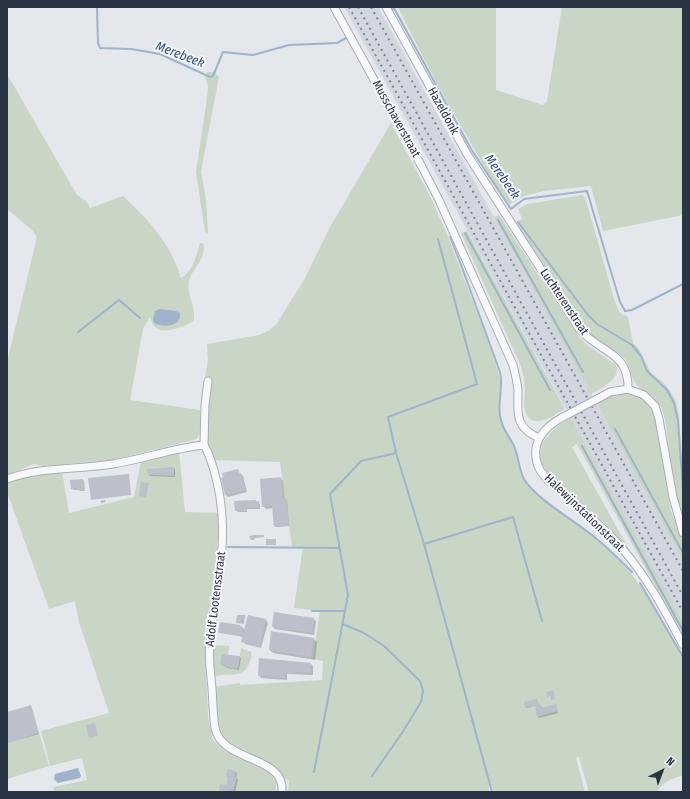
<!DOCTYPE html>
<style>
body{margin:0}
#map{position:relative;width:690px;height:799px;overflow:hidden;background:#e4e7ec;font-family:"Fira Sans Condensed",sans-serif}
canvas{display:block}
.frame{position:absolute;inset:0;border:8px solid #2b3445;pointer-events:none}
.north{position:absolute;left:642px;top:751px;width:40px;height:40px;-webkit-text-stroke:3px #f4f6f9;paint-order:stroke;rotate:42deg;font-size:11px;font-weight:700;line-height:16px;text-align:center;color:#2b3445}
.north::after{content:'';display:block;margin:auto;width:14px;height:18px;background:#2b3445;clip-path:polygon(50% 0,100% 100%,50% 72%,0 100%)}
</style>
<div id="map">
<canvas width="690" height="799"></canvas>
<div class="frame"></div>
<div class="north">N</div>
</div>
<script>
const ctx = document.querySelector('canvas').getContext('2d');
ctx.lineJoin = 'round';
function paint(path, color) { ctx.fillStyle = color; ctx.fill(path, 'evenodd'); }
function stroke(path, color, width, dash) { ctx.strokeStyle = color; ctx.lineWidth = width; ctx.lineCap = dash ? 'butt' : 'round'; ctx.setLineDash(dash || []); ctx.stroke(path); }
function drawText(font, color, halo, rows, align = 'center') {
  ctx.font = font + ' "Fira Sans Condensed",sans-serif'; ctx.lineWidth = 4; ctx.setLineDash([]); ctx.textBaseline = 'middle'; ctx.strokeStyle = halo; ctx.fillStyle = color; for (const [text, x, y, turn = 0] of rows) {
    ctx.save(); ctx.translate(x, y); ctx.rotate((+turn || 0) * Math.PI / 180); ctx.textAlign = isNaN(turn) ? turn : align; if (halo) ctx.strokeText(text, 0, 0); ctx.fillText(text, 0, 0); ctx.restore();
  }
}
const built = new Path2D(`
 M 344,7 L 378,7 L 494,217 L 683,561 L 683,621 Z`);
const green = new Path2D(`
 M 398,7 L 496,7 L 496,90 L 543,105 L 547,101 L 562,7 L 683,7 L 683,215 L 603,231 L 591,186 L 544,191 L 524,196 L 510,204 C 497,190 483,164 473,147 C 447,102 421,55 398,7 Z
 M 208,72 L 214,72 L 219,77 L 201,171 L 206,200 L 208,233 L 205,232 L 196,172 L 207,98 L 208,87 L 205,76 Z
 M 7,74 L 77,195 L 86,201 L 90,208 L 123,196 C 148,219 171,244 181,278 C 194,270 196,256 200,243 L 203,243 C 208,257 193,268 189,280 C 186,292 196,308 194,319 C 192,326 166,332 160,330 C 153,327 152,323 150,317 L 143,329 L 130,400 L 200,410 L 200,433 L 197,439 L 113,460 L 42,466 L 34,464 L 7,475 L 7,359 L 8,358 L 37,237 L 32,230 L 7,209 Z
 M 391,123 L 432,200 L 448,237 L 488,341 L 498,371 L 500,384 L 499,406 L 501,417 L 504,428 L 517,451 L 517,461 L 521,474 L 527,485 L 542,498 L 593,535 L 615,555 L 633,576 L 648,597 L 683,659 L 683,775 C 672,779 663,781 657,792 L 589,792 L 579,757 L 576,758 L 585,792 L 494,792 L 492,787 L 489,787 L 489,792 L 288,792 L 289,780 L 286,779 L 277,769 L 226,742 C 214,727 216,705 214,687 L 240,683 L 240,685 L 322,680 L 323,661 L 313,659 L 320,611 L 294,608 L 303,547 L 292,547 L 280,462 L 214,460 L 207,443 L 207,410 L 211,378 L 205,378 L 208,360 L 207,344 L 259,335 L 270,330 L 277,323 L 304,280 L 330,227 Z
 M 582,195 L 585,197 L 615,302 L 620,313 L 628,317 L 633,343 L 639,349 L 651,373 L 664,383 L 670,391 L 676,401 L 679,417 L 683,469 L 683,519 C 676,496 673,473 669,450 C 667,436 667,421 661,408 C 656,396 645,394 637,385 C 630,378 631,366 624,358 C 614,348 598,343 587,331 L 515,223 L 522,219 L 518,209 L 527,204 L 534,203 Z
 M 499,215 L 579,337 L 587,345 L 616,365 C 622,378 601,389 591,394 L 494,217 Z
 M 467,231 L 565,409 C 558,413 549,420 540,421 C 520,423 525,400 525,389 C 525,381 523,372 520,364 L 461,233 Z
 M 625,393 C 641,395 649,401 655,416 L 671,511 L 683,542 L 683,561 L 597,404 L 607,397 Z
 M 571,418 L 683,621 L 683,636 L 577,444 L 572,447 L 630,551 C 617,537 605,523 591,511 C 579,501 552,481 545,469 C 531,446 552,428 571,418 Z
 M 179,451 L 185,512 L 218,513 L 218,538 L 213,588 L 205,629 L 206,666 L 208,717 L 213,740 L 224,750 L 272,774 L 277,783 L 275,792 L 55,792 L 53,787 L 87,780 L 82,758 L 50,766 L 41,731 L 109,713 L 79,622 L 75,601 L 49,609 L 7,492 L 7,483 L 31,474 L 62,472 L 69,513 L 134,497 L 141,461 Z
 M 217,645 L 229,646 L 228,655 L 221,655 L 220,665 L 225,665 L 225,667 L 238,669 L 241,648 L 251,652 C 252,657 251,659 249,664 C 241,681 227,670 213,678 L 214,647 Z
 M 39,733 L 49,766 L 7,779 L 7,743 Z`);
const water = new Path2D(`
 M 160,309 L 176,311 L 180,313 C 182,327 163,328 154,323 L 153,319 L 155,311 Z
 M 78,768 L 81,776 L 80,778 L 58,783 L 54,779 L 55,774 Z`);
const shadow = new Path2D(`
 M 173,468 L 175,469 L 175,477 L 150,476 L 149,474 Z
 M 238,470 L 240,474 L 243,476 L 247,492 L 228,497 L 226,495 Z
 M 281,478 L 283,481 L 285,500 L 287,500 L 289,526 L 275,527 L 273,508 L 266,509 L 263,506 Z
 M 83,480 L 84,481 L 85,491 L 80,491 L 79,490 L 74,490 L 72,489 Z
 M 100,501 L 105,500 L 106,502 L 101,503 Z
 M 255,501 L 260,504 L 260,509 L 247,509 L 247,512 L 238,512 L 236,510 Z
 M 313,619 L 316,621 L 314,635 L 275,629 L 273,627 Z
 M 266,620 L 268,623 L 261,648 L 245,644 L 243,642 L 244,637 L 220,633 L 219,632 L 243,628 L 245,630 Z
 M 272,632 L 314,639 L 317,642 L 315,660 L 273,653 L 270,650 Z
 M 239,657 L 241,658 L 239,670 L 227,668 L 221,664 Z
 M 260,659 L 311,664 L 313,666 L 313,675 L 287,674 L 287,680 L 261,678 L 259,675 Z
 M 525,703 L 540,705 L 542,708 L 555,705 L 558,713 L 539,718 L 538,716 L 536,705 L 527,708 Z
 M 31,706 L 39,734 L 7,743 L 7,713 Z
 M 236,772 L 237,773 L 236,778 L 238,779 L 235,792 L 220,792 L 227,786 L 228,778 L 227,776 Z`);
const stream = new Path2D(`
 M 97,7 L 98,43 L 100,48 L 131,49 L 160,54 L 210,77 L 213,76 L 223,52 L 253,55 L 289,45 L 337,43 L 348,37
 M 392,10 L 394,8 L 471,149 L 511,209 L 524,199 L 587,191 L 620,302 L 625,311 L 632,310 L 683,284
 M 498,220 L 583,372
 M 518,222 L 588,315 L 597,324 L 632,345 L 641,356 L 647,371 L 667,390 L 674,403 L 678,421 L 683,491
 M 465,233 L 550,390
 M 450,237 L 460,262 L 500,372 C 504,388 496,404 501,420 C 503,430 509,436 513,444 C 519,455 518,468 524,479 C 535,498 573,520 592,535 C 606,546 619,559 632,572
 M 78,332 L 119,300 L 140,318
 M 615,429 L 683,553
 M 582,446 L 683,631
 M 396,453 L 424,544 L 492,792
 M 424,544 L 513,517 L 542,621
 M 228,547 L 340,548
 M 640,583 L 683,657
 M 312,611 L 345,611
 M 343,624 L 364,633 L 384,646 L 420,681 L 423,691 L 421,702 L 402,733 L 372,776
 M 314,772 L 348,595 L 330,494 L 361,461 L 396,453 L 388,417 L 477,384 L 438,239`);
const building = new Path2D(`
 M 174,467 L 174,476 L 148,475 L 147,469 Z
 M 238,469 L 239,473 L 241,473 L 246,490 L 225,495 L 221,478 L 223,477 L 222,473 Z
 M 129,474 L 131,495 L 91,500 L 88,478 Z
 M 281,477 L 283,499 L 287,499 L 289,526 L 274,527 L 272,506 L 262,507 L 260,479 Z
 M 83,479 L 84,490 L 78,490 L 78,488 L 71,489 L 70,480 Z
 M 141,482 L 149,483 L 146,497 L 139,496 Z
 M 256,500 L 256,502 L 259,501 L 259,508 L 246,508 L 246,511 L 235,511 L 234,501 Z
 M 254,535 L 264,535 L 264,537 L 255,538 L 254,540 L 251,540 L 249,536 Z
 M 266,539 L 276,539 L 276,545 L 266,545 Z
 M 274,612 L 314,618 L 312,633 L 272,627 Z
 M 237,615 L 245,615 L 244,624 L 236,623 Z
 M 248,615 L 266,619 L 259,647 L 241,642 Z
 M 220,622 L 240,625 L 240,626 L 243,627 L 242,636 L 218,632 Z
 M 271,631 L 314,638 L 311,657 L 269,650 Z
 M 221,654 L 240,656 L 238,669 L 225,667 L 225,665 L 220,665 Z
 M 259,658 L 311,663 L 311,673 L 293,672 L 293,674 L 287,674 L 287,671 L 285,671 L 285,678 L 258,676 Z
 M 553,690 L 555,699 L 551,700 L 551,696 L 547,697 L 546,692 Z
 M 537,699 L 539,704 L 540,704 L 541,708 L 556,704 L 558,711 L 537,717 L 535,705 L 525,708 L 524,702 Z
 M 31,705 L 39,733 L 7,743 L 7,712 Z
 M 95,723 L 98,736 L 89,738 L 86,725 Z
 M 227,769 L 236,771 L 235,777 L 237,777 L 233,792 L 219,792 L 220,784 L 227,785 L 228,777 L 226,777 Z`);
const minor = new Path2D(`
 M 334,7 L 422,167 L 439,200 L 513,365 C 515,373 517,382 518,390 C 518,413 514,427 539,438
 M 386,7 L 467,154 L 580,330 C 601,353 629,352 628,389
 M 599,398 L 610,392 L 628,389 L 644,395 L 655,406 L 659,419 L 673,497 L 683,533
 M 563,417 C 544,427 530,443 538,466 C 543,479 558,488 567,497 C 585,512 603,527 619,545 C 646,575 664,609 683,645
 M 204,445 L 205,405 L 208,381
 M 7,479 C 42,466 77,470 113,464 C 144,459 173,448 204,445 C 211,457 214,469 217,482 C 231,541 215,586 210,644 C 208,659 211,674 212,689 C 213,702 213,716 215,728 C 222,763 286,755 282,792`);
const rail = new Path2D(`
 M 349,7 L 683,612
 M 358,7 L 683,596
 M 371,7 L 683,571`);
const minorBridge = new Path2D(`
 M 563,417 L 599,398`);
const streetNames = [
 ["Hazeldonk",443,111,61],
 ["Musschaverstraat",396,119,61],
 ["Luchterenstraat",564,302,56],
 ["Halewijnstationstraat",584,513,44],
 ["Adolf Lootensstraat",216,599,-83]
];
const waterNames = [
 ["Merebeek",180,55,21],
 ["Merebeek",502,177,55]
];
paint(built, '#d2d6de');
paint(green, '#c9d6c5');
paint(water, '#9fb4cc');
paint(shadow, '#0003');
stroke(stream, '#9fb4cc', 2);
paint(building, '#bbc0ca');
stroke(minor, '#a9aeb7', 9);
stroke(minor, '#f7f8fa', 7);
stroke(rail, '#7d8696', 2, [2, 4]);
stroke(minorBridge, '#a9aeb7', 9, []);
stroke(minorBridge, '#f7f8fa', 7);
drawText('12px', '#2b3445', '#f4f6f9', streetNames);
drawText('italic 13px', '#34527a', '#f4f6f9', waterNames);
</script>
